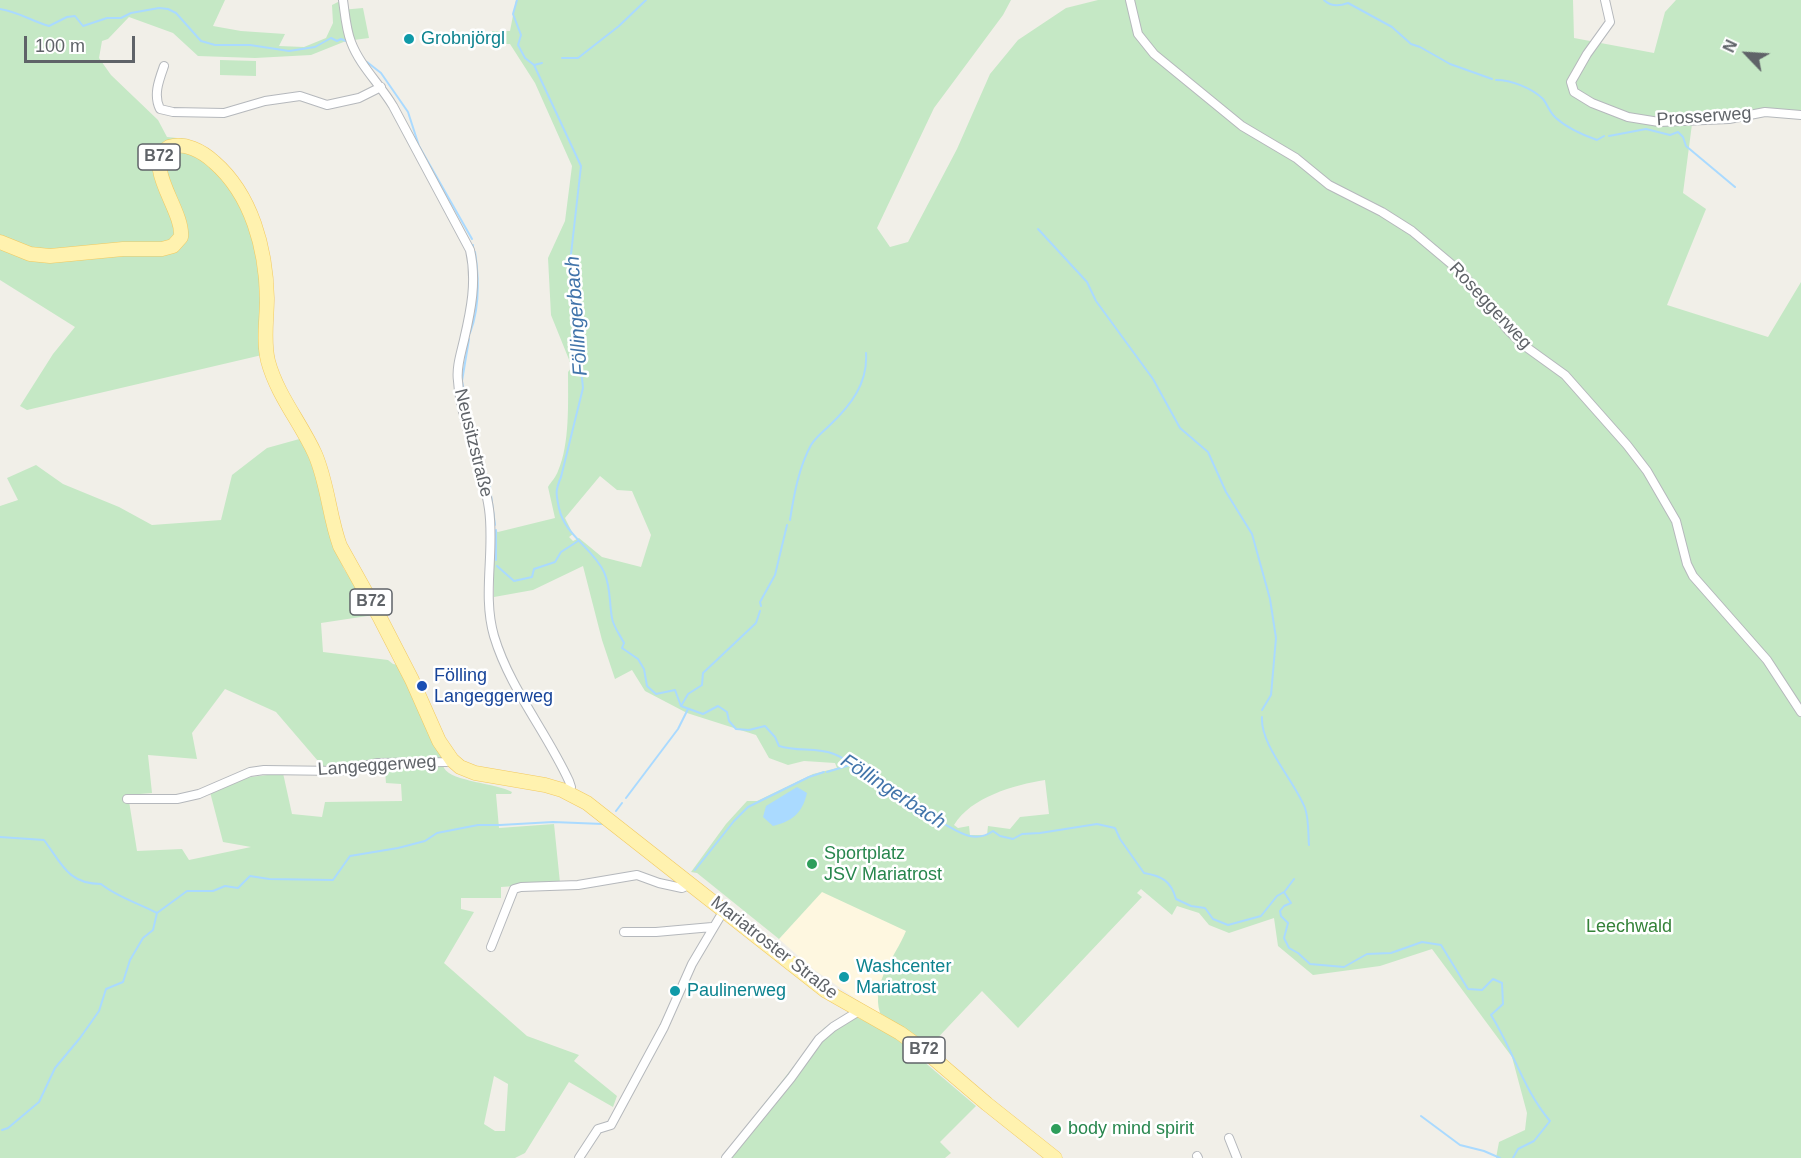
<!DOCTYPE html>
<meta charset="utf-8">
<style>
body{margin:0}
#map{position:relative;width:1801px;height:1158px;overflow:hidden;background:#f1efe8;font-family:Arial,sans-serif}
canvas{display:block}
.north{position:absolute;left:1717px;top:24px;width:60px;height:60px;-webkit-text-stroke:4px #fff;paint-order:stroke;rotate:295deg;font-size:16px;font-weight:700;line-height:24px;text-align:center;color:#5f6368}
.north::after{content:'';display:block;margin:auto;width:21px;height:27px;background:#5f6368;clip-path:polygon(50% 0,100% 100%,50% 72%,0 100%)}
.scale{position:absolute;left:24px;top:36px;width:111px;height:27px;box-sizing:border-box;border:3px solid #5f6368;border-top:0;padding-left:8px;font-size:18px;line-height:21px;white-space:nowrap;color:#5f6368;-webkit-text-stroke:4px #fff;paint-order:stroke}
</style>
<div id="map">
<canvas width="1801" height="1158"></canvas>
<div class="north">N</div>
<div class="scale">100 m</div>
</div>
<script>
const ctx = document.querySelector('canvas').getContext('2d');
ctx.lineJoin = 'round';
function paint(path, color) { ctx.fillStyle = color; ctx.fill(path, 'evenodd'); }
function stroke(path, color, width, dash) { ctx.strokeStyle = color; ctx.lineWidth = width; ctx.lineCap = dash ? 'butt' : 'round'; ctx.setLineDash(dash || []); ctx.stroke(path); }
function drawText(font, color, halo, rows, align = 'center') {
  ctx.font = font + ' Arial,sans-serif'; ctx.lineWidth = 5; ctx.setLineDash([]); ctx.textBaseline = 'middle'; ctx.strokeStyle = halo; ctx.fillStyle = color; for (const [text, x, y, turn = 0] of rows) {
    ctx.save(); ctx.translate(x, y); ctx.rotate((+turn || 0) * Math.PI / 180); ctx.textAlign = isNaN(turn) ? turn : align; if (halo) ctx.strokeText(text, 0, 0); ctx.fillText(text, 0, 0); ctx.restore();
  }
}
const commercial = new Path2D(`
 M 822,891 L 907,931 L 880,982 L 877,992 L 881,1016 L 813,969 L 779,939 Z`);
const green = new Path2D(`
 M 0,0 L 225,0 L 213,26 L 241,31 L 285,34 L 279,46 L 304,47 L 326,38 L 333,23 L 332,5 L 340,1 L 341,10 L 363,8 L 369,38 L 346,41 L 311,55 L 255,58 L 198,56 L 173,33 L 129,17 L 108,39 L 102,41 L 99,58 L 111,75 L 158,120 L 167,137 L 187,139 L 217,155 L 231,169 L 253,207 L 254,238 L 259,276 L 262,355 L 27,410 L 20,406 L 53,354 L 75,327 L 0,280 Z
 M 516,0 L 1011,0 L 1003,15 L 934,108 L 877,228 L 890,247 L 908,242 L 957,149 L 990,74 L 1018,40 L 1066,8 L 1098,0 L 1573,0 L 1574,38 L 1654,53 L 1665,12 L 1676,0 L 1801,0 L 1801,110 L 1692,124 L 1683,193 L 1706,209 L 1667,305 L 1768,337 L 1801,282 L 1801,1158 L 1496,1158 L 1499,1142 L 1525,1130 L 1527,1113 L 1512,1057 L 1432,949 L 1380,966 L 1313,975 L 1278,946 L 1274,918 L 1229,933 L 1209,925 L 1199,913 L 1177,906 L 1172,915 L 1141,889 L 1137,893 L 1142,897 L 1018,1028 L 982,991 L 930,1046 L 880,1013 C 871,982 895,958 906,931 L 822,892 L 779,939 L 697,873 L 691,872 L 726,824 L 747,801 L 757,801 L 813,774 L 837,768 L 835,763 L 804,761 L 788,765 L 769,758 L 756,735 L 687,713 L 645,691 L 632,670 L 615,679 L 602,640 L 583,566 L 533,590 L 494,597 L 494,530 L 498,532 L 555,518 L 548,487 C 551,482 556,477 558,471 C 570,444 568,402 568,372 L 572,367 L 551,315 L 548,258 L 565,221 L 572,166 L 535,83 L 510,44 L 494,44 L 492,31 L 510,31 ZM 600,476 L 617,490 L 632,491 L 651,535 L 641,567 L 602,557 L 579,538 L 573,541 L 569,537 L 573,534 L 565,518 ZM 1045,780 L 1049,814 L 1020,817 L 1010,829 L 988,826 L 987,835 L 970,835 L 969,826 L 958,828 L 954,825 C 971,797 1014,785 1045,780 Z
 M 220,60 L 256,61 L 256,76 L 220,75 Z
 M 303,438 L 317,473 L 332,541 L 344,569 L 374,615 L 321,623 L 323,652 L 388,660 L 393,664 L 398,665 L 441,753 C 442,758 442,764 444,768 C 452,782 497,783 512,792 L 511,794 L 496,794 L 499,828 L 554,824 L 560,883 L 501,887 L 501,898 L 461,898 L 461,909 L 474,912 L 444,963 L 527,1036 L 579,1055 L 574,1061 L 617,1096 L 613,1107 L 569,1082 L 525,1153 L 515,1158 L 0,1158 L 0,506 L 18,500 L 7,478 L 36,465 L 63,484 L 119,507 L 152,525 L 221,520 L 232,475 L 267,448 ZM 225,689 L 276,712 L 324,768 L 345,768 L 384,760 L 386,783 L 401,784 L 402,801 L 325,802 L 322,817 L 292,814 L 283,773 L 243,778 L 210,792 L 223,842 L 251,847 L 189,860 L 182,849 L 137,851 L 128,795 L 152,793 L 148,755 L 197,759 L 192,733 ZM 494,1076 L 508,1084 L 505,1131 L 495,1131 L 484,1124 Z
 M 850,1014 L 886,1031 L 902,1043 L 976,1106 L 940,1142 L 951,1153 L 945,1158 L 721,1158 L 824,1028 Z`);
const water = new Path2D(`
 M 797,787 L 807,793 C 802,814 792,821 773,826 L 763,817 L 766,806 Z`);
const stream = new Path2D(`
 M 517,0 L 513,14 L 521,35 L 518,45 L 525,58 L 534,65 L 581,166 L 570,263 L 583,388 L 561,477 C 555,491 556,494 559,508 C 565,536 592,547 604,572 C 611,587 609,602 612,618 C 613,626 620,635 624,643 L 622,648 L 638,659 L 644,669 L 647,686 L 656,694 L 675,690 L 681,706 L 703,714 L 718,706 L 727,712 L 729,721 L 736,729 L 749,730 L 765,726 L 775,737 L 779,746 C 797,752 816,747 834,754 C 851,760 864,777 879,787 C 894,797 908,803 924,809 L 927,816 C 950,823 969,848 993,831 L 1000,836 L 1013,839 L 1022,834 L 1040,833 L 1097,824 L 1115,828 L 1120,839 L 1144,873 C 1162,876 1171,881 1176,899 L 1191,906 L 1205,908 L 1213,919 L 1228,925 L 1261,916 L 1277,896 L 1284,892 L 1291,903 L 1284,906 L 1280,911 L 1281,916 L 1288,923 L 1284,938 L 1289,948 L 1298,953 L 1310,964 L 1344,967 L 1367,954 L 1391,953 L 1422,942 L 1441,945 L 1468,989 L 1482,990 L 1493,979 L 1502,983 L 1503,1004 L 1491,1015 C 1513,1050 1523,1089 1550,1121 L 1534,1141 L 1518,1149 L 1513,1158
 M 1324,0 C 1331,7 1340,6 1348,3 L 1392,27 L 1411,44 L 1420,47 L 1450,64 L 1492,79
 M 0,9 C 19,12 31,21 49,26 L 67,17 L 75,16 L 83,26 L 107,18 L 121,18 L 131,13 L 159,8 L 168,9 L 176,13 L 201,41 L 215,45 L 250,45 L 289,51 L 315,47 L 331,38 L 337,41 L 341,39 L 346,41
 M 562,58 L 578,58 L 619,26 L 646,0
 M 367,62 L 381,73 L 408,112 L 419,146 L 472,239
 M 534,65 L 542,63
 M 1496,80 C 1511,80 1532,88 1543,99 C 1548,105 1549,112 1556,118 C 1568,129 1583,135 1597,140 L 1604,136
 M 1609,136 L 1646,129 L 1670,135 L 1678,132 L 1683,137 L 1686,146 L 1735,187
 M 1038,229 L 1087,282 L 1096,301 L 1153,379 L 1180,428 L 1208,452 L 1226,492 L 1252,534 L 1270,599 L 1276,638 L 1271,695 L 1262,710
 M 473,245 L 473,247
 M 470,333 C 480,307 479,278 475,252
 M 469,339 L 462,381 L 465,398 L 490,488 L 495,525
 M 790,520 C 794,494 799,467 811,445 C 816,437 824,431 830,425 C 851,405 868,383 866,353
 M 496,530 L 496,560
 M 497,566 L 514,581 L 532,577 L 534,569 L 555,562 L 561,552 L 578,541
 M 761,606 L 760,602 L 775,575 L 787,525
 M 681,706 L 688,694 L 702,685 L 703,673 L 756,623 L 760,611
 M 1262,717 C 1260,745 1294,780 1305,808 C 1309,819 1308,834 1309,845
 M 827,772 L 850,765
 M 626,798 L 678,729 L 688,709
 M 616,811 L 622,803
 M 0,837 L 44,840 C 62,864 68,884 101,884 C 117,897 138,903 157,913
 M 695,870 L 734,821 L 748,807 L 809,777 L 824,772
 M 1285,891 L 1294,879
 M 1421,1116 L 1460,1145 L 1484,1151 L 1500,1158
 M 2,1130 L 8,1128 L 39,1102 L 55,1068 L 80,1038 L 99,1011 L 106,989 L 123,982 L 130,960 L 143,938 L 153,930 L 157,913 L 187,891 L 213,891 L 225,886 L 238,888 L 250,876 L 269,879 L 333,880 L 350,856 L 398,848 L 425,841 L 437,833 L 478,825 L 500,825 L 553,822 L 603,824`);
const minor = new Path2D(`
 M 343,0 C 345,14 346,29 351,42 C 360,66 380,84 393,106 L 470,250 C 477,281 471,310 464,340 C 461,353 456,368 458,381 C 461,424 483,466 489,509 C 495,551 482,595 494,636 C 510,689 546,731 569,781 L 571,787 L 568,793
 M 1130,0 L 1138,34 L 1154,54 L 1242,126 L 1296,158 L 1329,185 L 1382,212 L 1412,231 L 1462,273 L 1508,330 L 1522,344 L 1565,375 L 1627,445 L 1647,471 L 1676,521 L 1687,564 L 1693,576 L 1767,660 L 1801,712
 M 1605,0 L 1610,22 L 1587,54 L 1571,82 L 1574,92 L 1592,103 L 1628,117 L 1659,122 L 1729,119 L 1765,112 L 1801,115
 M 164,66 C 159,80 153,95 160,109 L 173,112 L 224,113 L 265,101 L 300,96 L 327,105 L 359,98 L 381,87
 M 127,799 L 177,799 L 199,794 L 250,772 L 264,770 L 339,771 L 378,763 L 446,762 L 452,760
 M 624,932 L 656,932 L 712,927
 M 491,947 L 514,889 L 521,887 L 578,885 L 637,875 L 659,883 L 682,888 L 691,884
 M 1229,1138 L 1237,1158
 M 1197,1156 L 1198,1158
 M 579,1158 L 598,1129 L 611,1125 L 664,1027 L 692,964 L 724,910
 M 726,1158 L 791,1078 L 819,1039 L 833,1027 L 859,1011`);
const primary = new Path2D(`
 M 0,242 L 30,254 L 50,256 L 123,249 L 162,249 L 173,246 L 181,237 C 184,210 141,165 169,147 C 185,142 202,151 214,162 C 252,195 266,249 267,298 C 267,318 263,341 268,361 C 277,395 301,423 315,454 C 328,484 329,516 340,546 L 379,616 L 412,680 L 439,741 L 452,760 L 460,767 L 475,773 L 545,785 L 562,790 L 587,803 L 826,991 L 900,1033 L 925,1051 L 987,1104 L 1055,1158`);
const markers = [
 [409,39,6,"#0f9aa8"],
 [422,686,6,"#1a4fb4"],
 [812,864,6,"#2e9e5b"],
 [844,977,6,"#0f9aa8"],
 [675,991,6,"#0f9aa8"],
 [1056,1129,6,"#2e9e5b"]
];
const shields = [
 [159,157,42],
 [371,602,42],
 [924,1050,42]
];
const shieldNames = [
 ["B72",159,157],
 ["B72",371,602],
 ["B72",924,1050]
];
const cultureNames = [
 ["Grobnjörgl",421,39],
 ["Washcenter",856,967],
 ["Mariatrost",856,988],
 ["Paulinerweg",687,991]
];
const streetNames = [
 ["Prosserweg",1704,117,-4],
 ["Roseggerweg",1490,306,47],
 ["Neusitzstraße",473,443,76],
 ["Langeggerweg",377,766,-4],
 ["Mariatroster Straße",774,948,38]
];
const transitNames = [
 ["Fölling",434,676],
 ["Langeggerweg",434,697]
];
const leisureNames = [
 ["Sportplatz",824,854],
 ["JSV Mariatrost",824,875],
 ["body mind spirit",1068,1129]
];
const parkNames = [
 ["Leechwald",1629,927]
];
const waterNames = [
 ["Föllingerbach",577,316,-94],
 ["Föllingerbach",893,792,33]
];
paint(commercial, '#fef7e0');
paint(green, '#c5e8c5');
paint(water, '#aadaff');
stroke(stream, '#aadaff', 2);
stroke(minor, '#b5b8bc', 10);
stroke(primary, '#f2c960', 15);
stroke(minor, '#fff', 8);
stroke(primary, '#fff2af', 14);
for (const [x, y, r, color] of markers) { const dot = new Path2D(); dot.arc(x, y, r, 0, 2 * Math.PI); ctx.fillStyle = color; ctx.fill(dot); stroke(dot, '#fff', 2); }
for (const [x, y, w] of shields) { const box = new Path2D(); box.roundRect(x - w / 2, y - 13, w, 26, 4.5); ctx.fillStyle = '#fff'; ctx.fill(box); stroke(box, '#5f6368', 1.5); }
drawText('bold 16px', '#5f6368', null, shieldNames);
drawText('18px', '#0d838f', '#fff', cultureNames, 'left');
drawText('18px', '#5f6368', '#fff', streetNames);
drawText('18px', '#164399', '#fff', transitNames, 'left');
drawText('18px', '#27864d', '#fff', leisureNames, 'left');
drawText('18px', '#348238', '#fff', parkNames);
drawText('italic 20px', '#4174aa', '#fff', waterNames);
</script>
